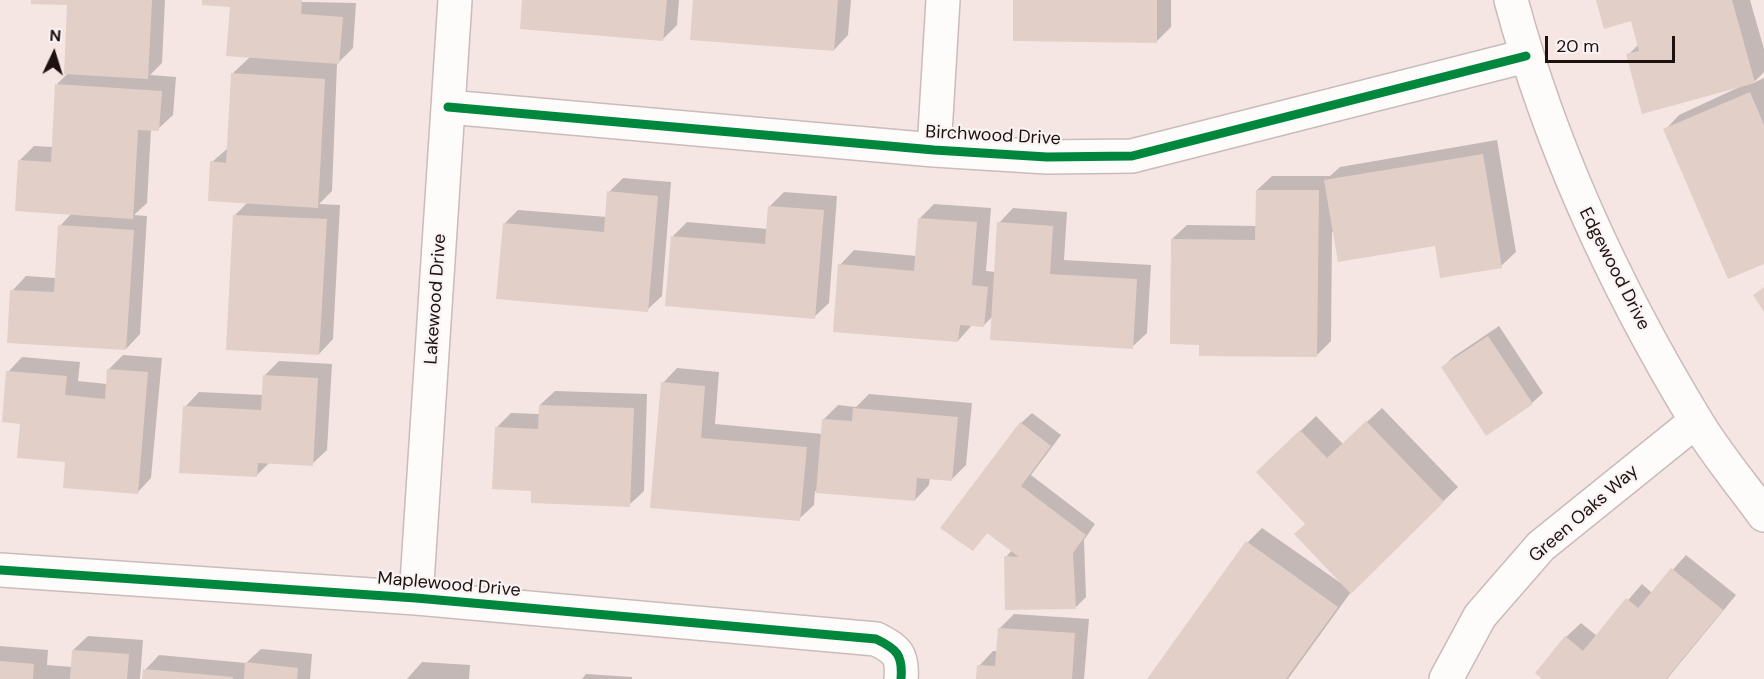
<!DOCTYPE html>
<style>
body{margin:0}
#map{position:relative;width:1764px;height:679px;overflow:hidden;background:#f5e6e4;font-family:"DM Sans",sans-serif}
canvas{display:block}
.north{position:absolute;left:24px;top:24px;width:60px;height:60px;-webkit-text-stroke:4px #faf3f3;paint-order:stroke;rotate:4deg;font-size:16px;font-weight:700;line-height:24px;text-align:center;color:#1e1211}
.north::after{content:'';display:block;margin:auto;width:21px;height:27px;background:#1e1211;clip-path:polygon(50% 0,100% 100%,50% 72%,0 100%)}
.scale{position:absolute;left:1545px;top:36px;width:130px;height:27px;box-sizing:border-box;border:3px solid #1e1211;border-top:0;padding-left:8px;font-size:18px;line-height:21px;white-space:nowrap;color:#1e1211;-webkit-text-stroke:4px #faf3f3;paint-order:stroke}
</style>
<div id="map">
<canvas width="1764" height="679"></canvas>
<div class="north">N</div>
<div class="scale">20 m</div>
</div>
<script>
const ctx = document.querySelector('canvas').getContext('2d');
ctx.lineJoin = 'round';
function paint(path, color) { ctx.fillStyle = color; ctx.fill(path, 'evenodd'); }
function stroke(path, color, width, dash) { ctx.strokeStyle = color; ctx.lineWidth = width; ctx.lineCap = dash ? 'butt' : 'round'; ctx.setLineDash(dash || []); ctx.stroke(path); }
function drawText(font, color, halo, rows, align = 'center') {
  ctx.font = font + ' "DM Sans",sans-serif'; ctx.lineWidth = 4.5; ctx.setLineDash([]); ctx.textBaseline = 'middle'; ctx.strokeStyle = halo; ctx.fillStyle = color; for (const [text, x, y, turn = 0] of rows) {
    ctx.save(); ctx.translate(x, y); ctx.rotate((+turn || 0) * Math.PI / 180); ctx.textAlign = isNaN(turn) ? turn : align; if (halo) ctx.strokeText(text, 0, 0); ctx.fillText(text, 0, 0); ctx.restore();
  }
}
const shadow = new Path2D(`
 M 32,0 L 165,0 L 162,63 L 150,75 L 176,77 L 173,115 L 158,129 L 151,129 L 147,203 L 134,215 L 147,216 L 140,334 L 126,349 L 12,291 L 26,276 L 56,278 L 60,226 L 72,213 L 20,160 L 34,146 L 53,147 L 57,84 L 68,73 L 69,4 Z
 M 203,0 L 356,3 L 353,48 L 337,64 L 332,191 L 319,204 L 340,205 L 333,339 L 319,354 L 235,215 L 248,202 L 212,162 L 228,148 L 233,73 L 250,57 L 231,5 Z
 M 524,0 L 679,0 L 677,25 L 663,39 Z
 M 695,0 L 851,0 L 848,35 L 834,50 Z
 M 1015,0 L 1171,0 L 1171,27 L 1156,42 Z
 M 1597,0 L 1750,0 L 1764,49 L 1764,72 L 1753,83 L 1764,78 L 1764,262 L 1665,130 L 1679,115 L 1748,83 L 1628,55 L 1639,44 L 1632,19 Z
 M 1497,140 L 1516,252 L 1501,266 L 1436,244 L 1332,232 L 1331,341 L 1317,355 L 1201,343 L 1172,239 L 1187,225 L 1257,226 L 1257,190 L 1272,176 L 1330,176 L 1340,167 Z
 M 623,178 L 671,182 L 662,296 L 647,310 L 504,224 L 518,210 L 607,217 L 609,192 Z
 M 784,192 L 837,196 L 829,303 L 814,317 L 672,237 L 687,222 L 768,229 L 770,206 Z
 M 934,204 L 991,208 L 986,271 L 996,272 L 999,223 L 1013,208 L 1067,212 L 1064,260 L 1151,265 L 1147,333 L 1132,347 L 993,316 L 984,325 L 973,324 L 958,341 L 840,265 L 854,250 L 917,256 L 920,218 Z
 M 1499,326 L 1543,393 L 1532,403 L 1442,368 L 1453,357 Z
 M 123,355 L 162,358 L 151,478 L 137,493 L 66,461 L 22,423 L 8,372 L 22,357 L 80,362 L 78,381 L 107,384 L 109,369 Z
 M 279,361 L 332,364 L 327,450 L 312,464 L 270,462 L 256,476 L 185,407 L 199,392 L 263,395 L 264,376 Z
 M 677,368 L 719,372 L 715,424 L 823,434 L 824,419 L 838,405 L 856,407 L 869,394 L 972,403 L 966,465 L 952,479 L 930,477 L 929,485 L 915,500 L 815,491 L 814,505 L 799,519 L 651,506 L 663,383 Z
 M 555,391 L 647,394 L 644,491 L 629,505 L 533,490 L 496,428 L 511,413 L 540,414 L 540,405 Z
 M 1382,408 L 1458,487 L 1351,592 L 1288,679 L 1149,679 L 1248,542 L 1262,528 L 1345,586 L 1307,524 L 1258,472 L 1316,416 L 1343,444 Z
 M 1032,413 L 1061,435 L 1031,475 L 1095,524 L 1084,540 L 1086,597 L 1076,607 L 1006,557 L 1012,550 L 988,532 L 983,538 L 1021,423 Z
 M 1686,555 L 1736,595 L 1667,679 L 1544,679 L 1566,637 L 1581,623 L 1597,636 L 1642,584 L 1652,593 Z
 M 1014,614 L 1089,619 L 1084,679 L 978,679 L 979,666 L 993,651 L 997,651 L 999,629 Z
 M 88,636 L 143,640 L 140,679 L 0,679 L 0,646 L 48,650 L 47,665 L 72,667 L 73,650 Z
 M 261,649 L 312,654 L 310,679 L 144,679 L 145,670 L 159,655 L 246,663 Z
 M 422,662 L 470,665 L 469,679 L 407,679 Z
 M 586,674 L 632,677 L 632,679 L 582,679 Z`);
const building = new Path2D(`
 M 31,0 L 152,0 L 148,79 L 64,74 L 67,5 L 31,4 Z
 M 202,0 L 302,0 L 301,14 L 343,17 L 339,64 L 226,56 L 230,7 L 202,5 Z
 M 522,0 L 667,0 L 663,41 L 520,29 Z
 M 693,0 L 838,0 L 834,51 L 690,40 Z
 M 1013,0 L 1157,0 L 1157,43 L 1013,41 Z
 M 1596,0 L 1732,0 L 1755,83 L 1642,114 L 1626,54 L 1639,51 L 1631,21 L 1604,29 Z
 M 231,73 L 325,79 L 318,208 L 208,201 L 210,161 L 226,163 Z
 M 55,84 L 162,91 L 159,131 L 138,130 L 133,219 L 15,211 L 18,160 L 51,162 Z
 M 1750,92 L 1764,125 L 1764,264 L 1728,279 L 1663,129 Z
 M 1483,154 L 1502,268 L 1440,278 L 1435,246 L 1338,262 L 1324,180 Z
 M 1256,190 L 1319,190 L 1317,357 L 1199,356 L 1199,345 L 1170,344 L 1171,239 L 1255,240 Z
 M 607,191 L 658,196 L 648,312 L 496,299 L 503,223 L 604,232 Z
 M 768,206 L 824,210 L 815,319 L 665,306 L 671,236 L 765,244 Z
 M 233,215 L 327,219 L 319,355 L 226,350 Z
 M 918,218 L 977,222 L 972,285 L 988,287 L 984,327 L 960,325 L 958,342 L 833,332 L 838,264 L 914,271 Z
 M 997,222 L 1053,226 L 1050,274 L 1137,279 L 1133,349 L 990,340 Z
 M 58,225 L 134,230 L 126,350 L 7,343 L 10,290 L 54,292 Z
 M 1764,287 L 1764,312 L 1753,295 Z
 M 1488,336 L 1533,404 L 1486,436 L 1441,367 Z
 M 107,369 L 148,372 L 138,494 L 63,488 L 65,462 L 17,458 L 20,424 L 2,422 L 6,371 L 67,376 L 65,395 L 105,399 Z
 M 263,375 L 318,378 L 313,466 L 258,463 L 257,477 L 179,473 L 183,406 L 261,410 Z
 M 661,382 L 705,386 L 701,438 L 807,447 L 800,521 L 650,508 Z
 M 539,405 L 634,408 L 630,507 L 531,503 L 531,491 L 492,489 L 495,427 L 538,429 Z
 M 853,408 L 958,417 L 952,481 L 917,478 L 915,501 L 816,493 L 822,419 L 852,421 Z
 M 1366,421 L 1444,502 L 1351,594 L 1294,534 L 1305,524 L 1256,472 L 1300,430 L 1327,458 Z
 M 1020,422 L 1051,446 L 1021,486 L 1086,535 L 1073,553 L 1076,609 L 1005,610 L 1004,556 L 1019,557 L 987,533 L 973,551 L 940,528 Z
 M 1246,541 L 1338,607 L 1286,679 L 1147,679 Z
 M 1671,568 L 1723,610 L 1666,679 L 1542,679 L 1535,673 L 1565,636 L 1583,651 L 1626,598 L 1638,608 Z
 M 998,628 L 1075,633 L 1072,679 L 976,679 L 977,665 L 995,666 Z
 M 72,650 L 129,654 L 127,679 L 70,679 Z
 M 0,661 L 34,664 L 33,679 L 0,679 Z
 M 245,662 L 298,668 L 297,679 L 244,679 Z
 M 143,669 L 233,677 L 233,679 L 142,679 Z`);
const street = new Path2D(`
 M 1511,0 C 1551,149 1615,287 1695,419 C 1715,453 1741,483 1764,515
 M 448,107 L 934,150 L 1047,157 L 1132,156 L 1526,56
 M 934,150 L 943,0
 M 0,570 L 416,598 L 876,639 C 897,649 903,655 901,679
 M 416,598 L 455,0
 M 1446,679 L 1480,616 L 1541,546 L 1696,421`);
const cycleway = new Path2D(`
 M 448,107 L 934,150 L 1047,157 L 1132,156 L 1526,56
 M 0,570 L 416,598 L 876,639 C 897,649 903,655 901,679`);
const streetNames = [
 ["Birchwood Drive",993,136,3],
 ["Edgewood Drive",1614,269,63],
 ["Lakewood Drive",436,299,-86],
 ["Green Oaks Way",1584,514,-41],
 ["Maplewood Drive",449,585,5]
];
paint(shadow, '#0003');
paint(building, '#e2cfc8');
stroke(street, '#c9bcba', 36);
stroke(street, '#fefbfb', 33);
stroke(cycleway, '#00873e', 9);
drawText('18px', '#1e1211', '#faf3f3', streetNames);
</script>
